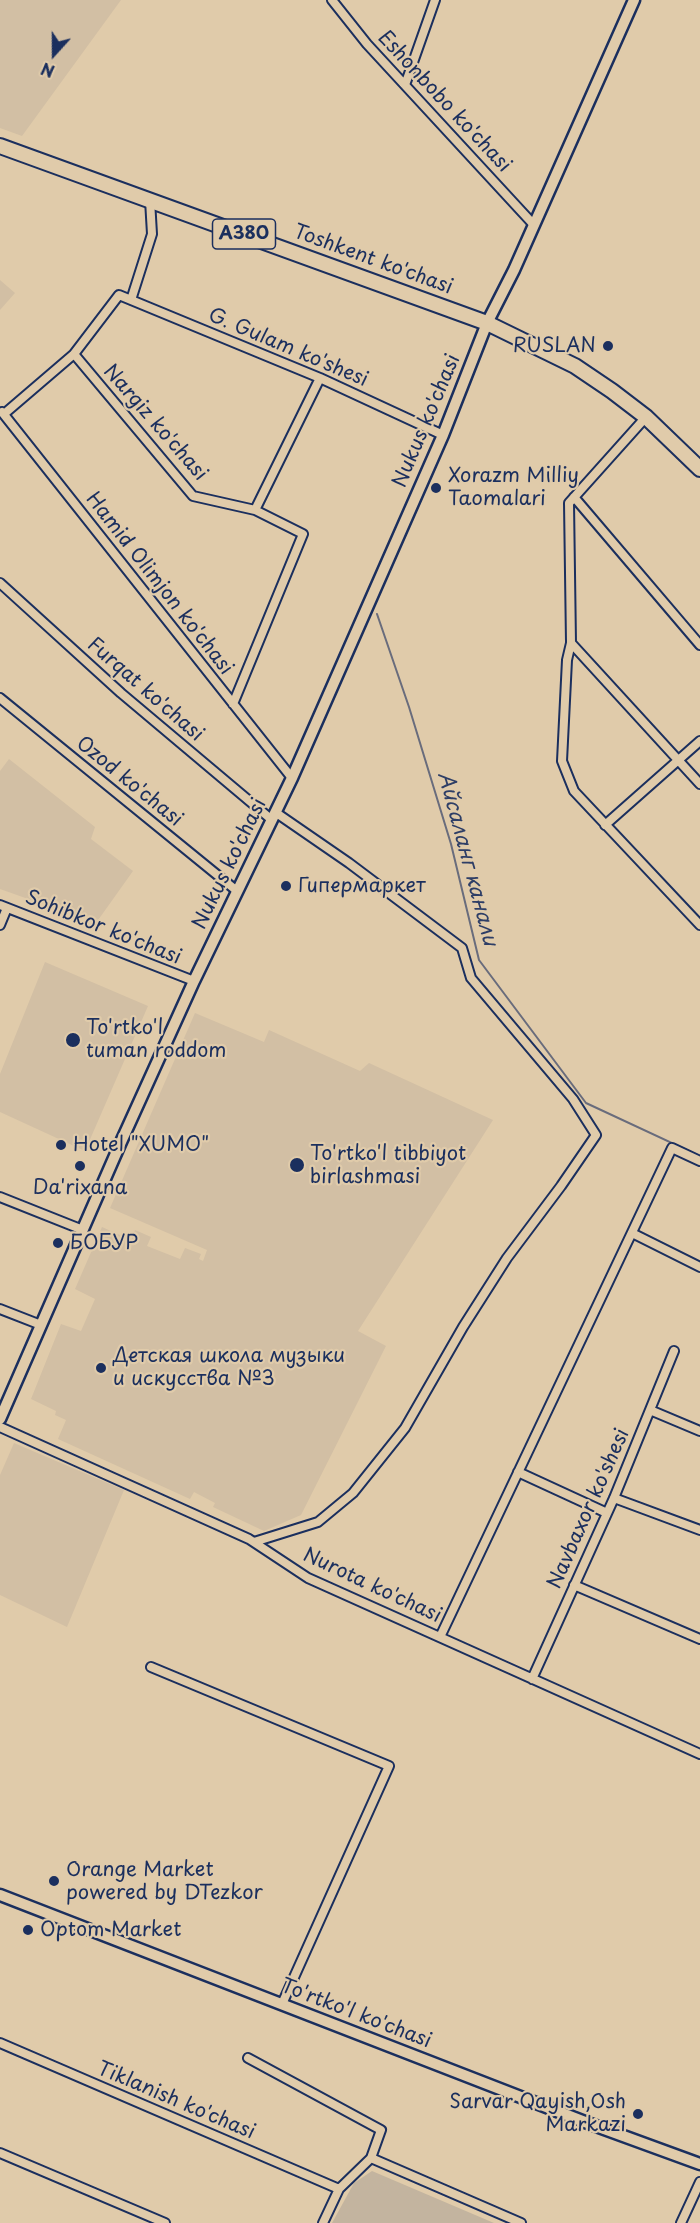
<!DOCTYPE html>
<meta charset="utf-8">
<style>
body{margin:0}
#map{position:relative;width:700px;height:2223px;overflow:hidden;background:#e0cbaa;font-family:"Playpen Sans",sans-serif}
canvas{display:block}
.north{position:absolute;left:24px;top:24px;width:60px;height:60px;-webkit-text-stroke:4px #e0cbaa;paint-order:stroke;rotate:201deg;font-size:16px;font-weight:700;line-height:24px;text-align:center;color:#1b2f5e}
.north::after{content:'';display:block;margin:auto;width:21px;height:27px;background:#1b2f5e;clip-path:polygon(50% 0,100% 100%,50% 72%,0 100%)}
</style>
<div id="map">
<canvas width="700" height="2223"></canvas>
<div class="north">N</div>
</div>
<script>
const ctx = document.querySelector('canvas').getContext('2d');
ctx.lineJoin = 'round';
function paint(path, color) { ctx.fillStyle = color; ctx.fill(path, 'evenodd'); }
function stroke(path, color, width, dash) { ctx.strokeStyle = color; ctx.lineWidth = width; ctx.lineCap = dash ? 'butt' : 'round'; ctx.setLineDash(dash || []); ctx.stroke(path); }
function drawText(font, color, halo, rows, align = 'center') {
  ctx.font = font + ' "Playpen Sans",sans-serif'; ctx.lineWidth = 4.5; ctx.setLineDash([]); ctx.textBaseline = 'middle'; ctx.strokeStyle = halo; ctx.fillStyle = color; for (const [text, x, y, turn = 0] of rows) {
    ctx.save(); ctx.translate(x, y); ctx.rotate((+turn || 0) * Math.PI / 180); ctx.textAlign = isNaN(turn) ? turn : align; if (halo) ctx.strokeText(text, 0, 0); ctx.fillText(text, 0, 0); ctx.restore();
  }
}
const built = new Path2D(`
 M 0,0 L 121,0 L 22,136 L 0,128 Z
 M 0,280 L 15,293 L 0,310 Z
 M 9,759 L 95,827 L 91,839 L 133,871 L 96,923 L 0,889 L 0,771 Z
 M 45,962 L 148,1006 L 85,1151 L 0,1112 L 0,1074 Z
 M 195,1013 L 264,1042 L 269,1030 L 360,1071 L 369,1063 L 493,1120 L 358,1331 L 386,1346 L 301,1515 L 264,1531 L 213,1507 L 215,1503 L 194,1492 L 190,1499 L 58,1439 L 66,1420 L 55,1415 L 56,1411 L 31,1399 L 61,1324 L 81,1331 L 95,1299 L 75,1289 L 102,1227 L 131,1240 L 135,1230 L 151,1237 L 147,1246 L 180,1259 L 185,1248 L 201,1254 L 199,1259 L 203,1261 L 207,1250 L 110,1208 Z
 M 14,1443 L 124,1490 L 67,1627 L 0,1595 L 0,1475 Z`);
const green = new Path2D(`
 M 372,2171 L 494,2223 L 332,2223 L 354,2183 Z`);
const stream = new Path2D(`
 M 377,614 L 409,707 L 451,844 L 479,960 L 586,1103 L 700,1156`);
const street = new Path2D(`
 M 332,0 L 367,44 L 534,225
 M 405,85 L 435,0
 M 131,300 L 152,234 L 150,200
 M 74,354 L 193,496 L 255,510
 M 2,412 L 292,778
 M 4,414 L 74,354 L 119,295 L 320,378 L 443,435
 M 646,417 L 569,503 L 571,643 L 700,784
 M 574,497 L 700,645
 M 0,583 L 121,693 L 272,820
 M 571,643 L 567,660 L 562,761 L 574,791 L 700,925
 M 0,698 L 237,891
 M 233,704 L 303,534 L 255,510 L 320,378
 M 605,825 L 700,741
 M 0,905 L 194,981
 M 0,925 L 7,908
 M 0,1197 L 83,1230
 M 632,1233 L 700,1267
 M 0,1309 L 41,1325
 M 650,1410 L 700,1431
 M 0,1427 L 249,1539 L 308,1578 L 700,1754
 M 518,1472 L 607,1513
 M 614,1498 L 700,1530
 M 254,1542 L 318,1522 L 353,1493 L 405,1428 L 463,1327 L 507,1258 L 561,1186 L 596,1135 L 573,1099 L 471,978 L 462,948 L 349,863 L 275,812
 M 574,1585 L 700,1639
 M 440,1637 L 672,1148 L 700,1161
 M 151,1667 L 389,1766 L 282,2004
 M 532,1679 L 614,1498 L 674,1351
 M 0,2043 L 339,2189
 M 248,2058 L 381,2130 L 371,2158
 M 0,2153 L 165,2223
 M 323,2223 L 339,2189 L 371,2158 L 521,2223
 M 681,2223 L 700,2182`);
const secondary = new Path2D(`
 M 0,1419 L 121,1142 L 194,981 L 292,778 L 443,435 L 487,323 L 514,270 L 634,0
 M 0,1895 L 585,2122 L 700,2164`);
const highway = new Path2D(`
 M 0,146 L 487,323 L 575,366 L 612,391 L 646,417 L 700,469`);
const markers = [
 [608,346,6,"#1b2f5e"],
 [436,488,6,"#1b2f5e"],
 [286,886,6,"#1b2f5e"],
 [73,1040,8,"#1b2f5e"],
 [61,1145,6,"#1b2f5e"],
 [297,1165,8,"#1b2f5e"],
 [80,1166,6,"#1b2f5e"],
 [58,1243,6,"#1b2f5e"],
 [101,1368,6,"#1b2f5e"],
 [54,1881,6,"#1b2f5e"],
 [28,1930,6,"#1b2f5e"],
 [638,2114,6,"#1b2f5e"]
];
const shields = [
 [244,234,63]
];
const shieldNames = [
 ["A380",244,234]
];
const streetNames = [
 ["Eshonbobo ko'chasi",444,102,47],
 ["Toshkent ko'chasi",373,260,20],
 ["G. Gulam ko'shesi",288,348,23],
 ["Nukus ko'chasi",427,421,-67],
 ["Nargiz ko'chasi",155,423,49],
 ["Hamid Olimjon ko'chasi",159,584,52],
 ["Furqat ko'chasi",145,690,41],
 ["Ozod ko'chasi",129,782,39],
 ["Nukus ko'chasi",230,864,-64],
 ["Sohibkor ko'chasi",103,928,22],
 ["Navbaxor ko'shesi",589,1509,-66],
 ["Nurota ko'chasi",372,1586,25],
 ["To'rtko'l ko'chasi",356,2014,21],
 ["Tiklanish ko'chasi",176,2101,23]
];
const poiNames = [
 ["RUSLAN",596,346,"right"],
 ["Xorazm Milliy",448,476],
 ["Taomalari",448,499],
 ["Гипермаркет",298,886],
 ["To'rtko'l",86,1028],
 ["tuman roddom",86,1051],
 ["Hotel \"XUMO\"",73,1145],
 ["To'rtko'l tibbiyot",310,1154],
 ["birlashmasi",310,1177],
 ["Da'rixana",80,1188,"center"],
 ["БОБУР",70,1243],
 ["Детская школа музыки",113,1356],
 ["и искусства №3",113,1379],
 ["Orange Market",66,1870],
 ["powered by DTezkor",66,1893],
 ["Optom Market",40,1930],
 ["Sarvar Qayish,Osh",626,2102,"right"],
 ["Markazi",626,2125,"right"]
];
const waterNames = [
 ["Айсаланг канали",467,859,75]
];
paint(built, '#d2bfa4');
paint(green, '#c3b49f');
stroke(stream, '#696c7c', 2);
stroke(street, '#1b2f5e', 12);
stroke(secondary, '#1b2f5e', 15);
stroke(highway, '#1b2f5e', 18);
stroke(street, '#e0cbaa', 8);
stroke(secondary, '#e0cbaa', 10);
stroke(highway, '#e0cbaa', 14);
for (const [x, y, r, color] of markers) { const dot = new Path2D(); dot.arc(x, y, r, 0, 2 * Math.PI); ctx.fillStyle = color; ctx.fill(dot); stroke(dot, '#e0cbaa', 2); }
for (const [x, y, w] of shields) { const box = new Path2D(); box.roundRect(x - w / 2, y - 15, w, 30, 4.5); ctx.fillStyle = '#e0cbaa'; ctx.fill(box); stroke(box, '#1b2f5e', 1.5); }
drawText('bold 18px', '#1b2f5e', null, shieldNames);
drawText('20px', '#1b2f5e', '#e0cbaa', streetNames);
drawText('20px', '#1b2f5e', '#e0cbaa', poiNames, 'left');
drawText('italic 21px', '#2e3e66', '#e0cbaa', waterNames);
</script>
